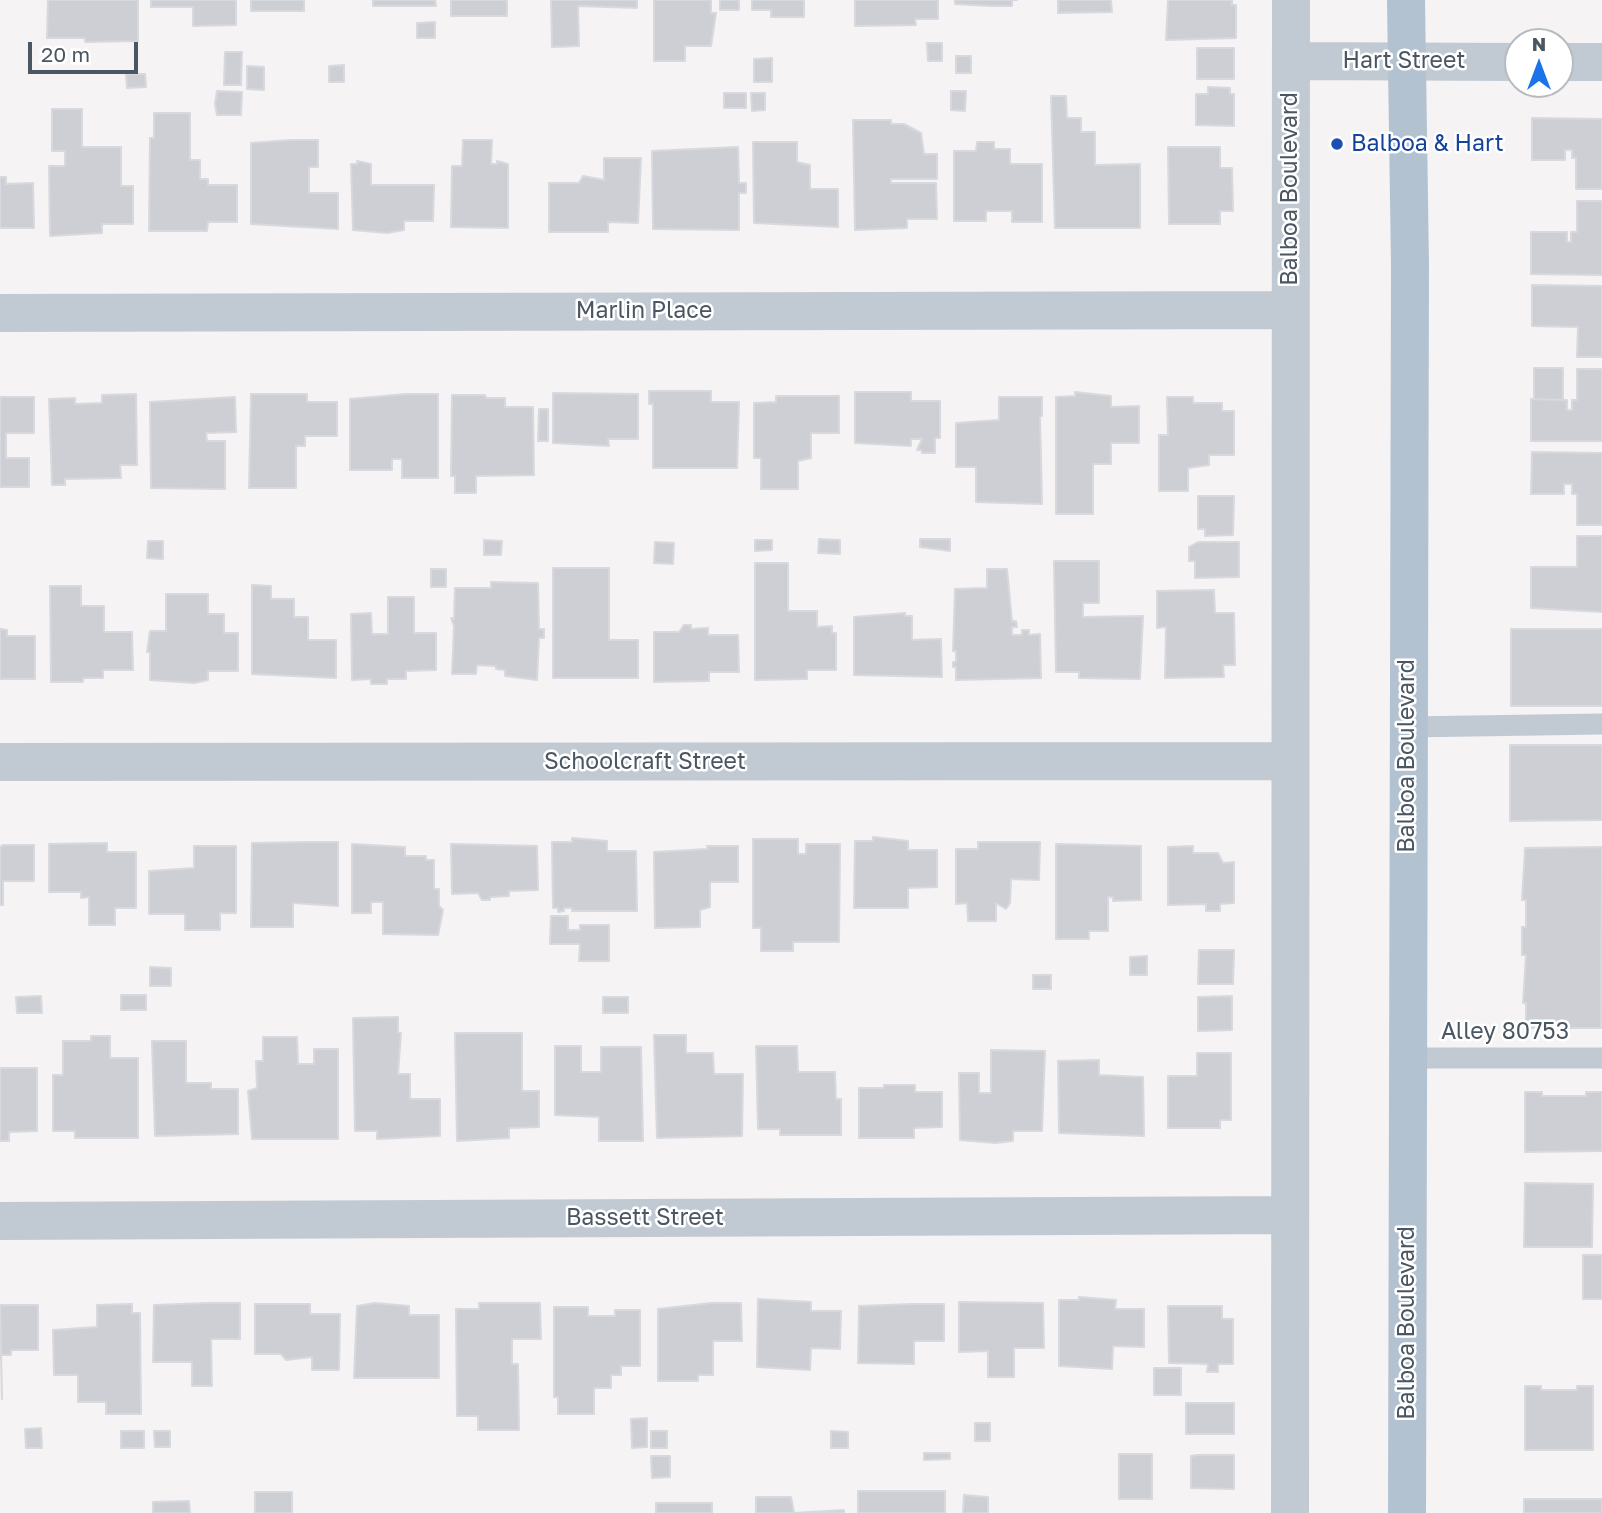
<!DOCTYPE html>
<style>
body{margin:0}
#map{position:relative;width:1602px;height:1513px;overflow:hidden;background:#f5f3f3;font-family:"Golos Text",sans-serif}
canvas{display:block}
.north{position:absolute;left:1504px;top:28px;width:70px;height:70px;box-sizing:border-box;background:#fff;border:2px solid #b7bbc0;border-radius:50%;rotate:0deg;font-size:19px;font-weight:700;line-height:28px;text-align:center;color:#4a5661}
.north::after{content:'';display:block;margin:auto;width:24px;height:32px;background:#1a73e8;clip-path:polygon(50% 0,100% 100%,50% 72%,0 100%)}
.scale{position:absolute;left:28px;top:42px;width:110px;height:32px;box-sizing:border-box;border:4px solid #4a5661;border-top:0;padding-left:9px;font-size:21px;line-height:24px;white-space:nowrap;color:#4a5661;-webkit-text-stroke:5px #fff;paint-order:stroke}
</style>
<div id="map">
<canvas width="1602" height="1513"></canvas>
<div class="north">N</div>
<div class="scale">20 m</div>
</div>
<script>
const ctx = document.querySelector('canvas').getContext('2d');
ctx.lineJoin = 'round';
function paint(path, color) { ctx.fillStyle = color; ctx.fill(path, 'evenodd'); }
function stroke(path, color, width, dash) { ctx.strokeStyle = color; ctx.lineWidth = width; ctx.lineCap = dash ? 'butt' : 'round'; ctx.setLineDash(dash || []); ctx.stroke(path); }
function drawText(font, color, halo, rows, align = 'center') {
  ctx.font = font + ' "Golos Text",sans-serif'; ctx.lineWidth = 5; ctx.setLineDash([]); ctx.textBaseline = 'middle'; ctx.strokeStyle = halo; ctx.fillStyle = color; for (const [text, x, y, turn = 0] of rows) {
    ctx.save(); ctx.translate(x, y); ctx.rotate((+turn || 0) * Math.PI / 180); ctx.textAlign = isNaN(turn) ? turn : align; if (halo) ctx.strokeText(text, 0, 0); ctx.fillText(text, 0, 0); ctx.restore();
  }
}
const building = new Path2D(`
 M 48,0 L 138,0 L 138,41 L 85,42 L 85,38 L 47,38 Z
 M 151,0 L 236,0 L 236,25 L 193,26 L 193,7 L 151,7 Z
 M 251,0 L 304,0 L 304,11 L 251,11 Z
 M 373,0 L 435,0 L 436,6 L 373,6 Z
 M 451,0 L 507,0 L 507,16 L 451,16 Z
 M 551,0 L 637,0 L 637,8 L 578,6 L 579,46 L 552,47 Z
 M 654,0 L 711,0 L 711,13 L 716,13 L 711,46 L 685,46 L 685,61 L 654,61 Z
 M 720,0 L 739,0 L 739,10 L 720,10 Z
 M 752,0 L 804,0 L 804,17 L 771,17 L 771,10 L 752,10 Z
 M 855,0 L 938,0 L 938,19 L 915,19 L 916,25 L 855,26 Z
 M 955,0 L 1017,0 L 1012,0 L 1012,6 L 992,6 L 955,4 Z
 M 1058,0 L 1111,0 L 1112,12 L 1058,13 Z
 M 1168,0 L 1232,0 L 1232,5 L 1236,5 L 1236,38 L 1166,40 Z
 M 435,22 L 435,38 L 417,38 L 417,23 Z
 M 927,43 L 942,43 L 942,61 L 928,61 Z
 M 1197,48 L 1234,48 L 1234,79 L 1197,79 Z
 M 225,52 L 242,52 L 241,85 L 224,85 Z
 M 956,56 L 971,56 L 971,73 L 956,73 Z
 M 772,58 L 772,82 L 754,82 L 754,59 Z
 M 344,65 L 344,82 L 329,82 L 329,66 Z
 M 247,66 L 264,67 L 264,90 L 247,89 Z
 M 126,74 L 145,74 L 146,87 L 127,88 Z
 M 1208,87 L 1230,88 L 1230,94 L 1234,94 L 1234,126 L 1196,125 L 1196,94 L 1208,94 Z
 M 217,91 L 242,92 L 241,115 L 217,115 L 215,104 Z
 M 951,91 L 966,91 L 965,111 L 951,110 Z
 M 724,93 L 746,93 L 746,108 L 724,108 Z
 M 751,93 L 765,93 L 765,110 L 752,111 Z
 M 1051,96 L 1066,96 L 1067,118 L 1081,118 L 1081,132 L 1095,132 L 1095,165 L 1140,164 L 1140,228 L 1055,228 Z
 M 52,109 L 82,109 L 82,147 L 121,147 L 121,186 L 133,186 L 133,224 L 102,224 L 102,233 L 50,236 L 49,166 L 65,166 L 65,151 L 52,151 Z
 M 154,113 L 190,113 L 190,160 L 200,160 L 200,179 L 208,179 L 208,185 L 237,185 L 237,222 L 208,222 L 207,231 L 149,231 L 150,138 L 154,138 Z
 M 1532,118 L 1602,119 L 1602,189 L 1576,189 L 1576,158 L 1572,158 L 1572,150 L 1565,150 L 1565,160 L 1532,160 Z
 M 853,120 L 891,120 L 891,124 L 904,124 L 921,133 L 924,154 L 937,154 L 937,179 L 891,179 L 891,183 L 936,183 L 937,219 L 907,219 L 907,228 L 855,230 Z
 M 291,140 L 318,140 L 318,167 L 309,167 L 309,193 L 338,193 L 338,229 L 251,224 L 251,143 Z
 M 463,140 L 492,140 L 491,164 L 497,164 L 497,161 L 508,164 L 508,228 L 451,227 L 452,166 L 462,166 Z
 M 753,142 L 797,142 L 797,162 L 810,165 L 810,189 L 838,189 L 838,227 L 754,223 Z
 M 977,142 L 994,142 L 994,149 L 1010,149 L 1010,164 L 1042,164 L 1042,222 L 1012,222 L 1012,211 L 986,211 L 986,221 L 954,221 L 954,151 L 976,151 Z
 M 738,147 L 739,183 L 746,183 L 746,193 L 739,193 L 739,230 L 653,229 L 652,151 Z
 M 1168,147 L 1220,147 L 1220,168 L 1232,168 L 1233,211 L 1220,211 L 1220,224 L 1169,224 Z
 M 604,158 L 641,158 L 638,223 L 608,222 L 608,232 L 549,232 L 549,183 L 579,183 L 583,176 L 604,180 Z
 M 357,161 L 371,164 L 371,185 L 434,185 L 433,221 L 404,221 L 404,230 L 387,233 L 353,230 L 351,164 L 357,164 Z
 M 0,177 L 6,177 L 6,184 L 33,183 L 34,228 L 0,228 Z
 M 1577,201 L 1602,201 L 1602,275 L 1531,274 L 1531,232 L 1567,232 L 1567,242 L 1571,242 L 1571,232 L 1577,232 Z
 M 1532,285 L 1602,286 L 1602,357 L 1577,357 L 1578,327 L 1532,326 Z
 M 1534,368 L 1563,368 L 1563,400 L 1534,399 Z
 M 1577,369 L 1602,369 L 1602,441 L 1531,441 L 1531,399 L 1567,400 L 1567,410 L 1572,410 L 1572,400 L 1577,400 Z
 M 649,391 L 711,391 L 711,402 L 739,402 L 737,468 L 653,468 L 653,404 L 649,404 Z
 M 855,392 L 911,392 L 911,401 L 940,401 L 940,438 L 935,438 L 935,453 L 922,453 L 922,450 L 917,450 L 922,439 L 911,439 L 911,446 L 855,443 Z
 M 1075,392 L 1111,396 L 1111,407 L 1139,406 L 1139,443 L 1111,443 L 1111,464 L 1093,464 L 1093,514 L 1056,514 L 1056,397 L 1075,396 Z
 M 553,393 L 638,394 L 638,439 L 608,439 L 609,446 L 553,443 Z
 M 136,394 L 137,465 L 120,465 L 121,478 L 65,479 L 65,485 L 52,485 L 49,399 L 75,398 L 75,404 L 102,403 L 102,395 Z
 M 251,394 L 307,394 L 307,402 L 337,402 L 337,436 L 305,436 L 305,446 L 296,446 L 296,488 L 249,488 Z
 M 406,394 L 438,394 L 438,478 L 402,478 L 402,459 L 392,459 L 392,470 L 350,470 L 350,399 Z
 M 452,395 L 485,395 L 486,398 L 505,398 L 505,407 L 533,407 L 534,475 L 476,476 L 476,493 L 455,493 L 455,476 L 451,476 Z
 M 776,396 L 839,396 L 839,433 L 811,433 L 811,458 L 798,461 L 798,489 L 761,489 L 761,458 L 754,458 L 754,403 L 776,402 Z
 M 0,397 L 34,397 L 34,433 L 6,433 L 6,458 L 29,458 L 29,487 L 0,487 Z
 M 235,397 L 236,432 L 206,433 L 207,441 L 225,441 L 225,489 L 151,488 L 150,402 Z
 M 999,397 L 1042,397 L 1042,416 L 1040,416 L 1042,504 L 976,502 L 976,467 L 956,467 L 956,423 L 999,420 Z
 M 1167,397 L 1193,397 L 1193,403 L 1222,403 L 1222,411 L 1234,411 L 1234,455 L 1209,455 L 1209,465 L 1188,468 L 1188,491 L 1159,491 L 1159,435 L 1168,435 Z
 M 539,409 L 548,409 L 548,441 L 538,441 Z
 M 1532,452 L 1602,453 L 1602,525 L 1577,525 L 1577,494 L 1572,494 L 1572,484 L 1564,484 L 1564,494 L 1531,494 Z
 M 1198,496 L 1234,496 L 1233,535 L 1205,536 L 1205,529 L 1198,529 Z
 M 1577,536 L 1602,536 L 1602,612 L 1531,608 L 1531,567 L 1577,567 Z
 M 819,539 L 840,540 L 840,554 L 818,553 Z
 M 920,539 L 950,539 L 950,551 L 920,547 Z
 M 484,540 L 502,541 L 501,555 L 484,555 Z
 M 755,540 L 772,540 L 772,550 L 755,551 Z
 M 148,541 L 163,541 L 163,559 L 147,558 Z
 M 655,542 L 674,543 L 673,564 L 654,563 Z
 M 1198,542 L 1239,542 L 1239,577 L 1195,578 L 1195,561 L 1189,561 L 1189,547 Z
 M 1054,561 L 1099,561 L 1099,603 L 1083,603 L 1083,617 L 1143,616 L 1140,679 L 1079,678 L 1079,672 L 1056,672 Z
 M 755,563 L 788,563 L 788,611 L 817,611 L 817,627 L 832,626 L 832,633 L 836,633 L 836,670 L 807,670 L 807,679 L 755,680 Z
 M 553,568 L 609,568 L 609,640 L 638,640 L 638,678 L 553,678 Z
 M 431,569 L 446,569 L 446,587 L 431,587 Z
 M 987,569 L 1007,569 L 1012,621 L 1016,621 L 1017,627 L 1012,627 L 1012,635 L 1022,635 L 1022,630 L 1029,630 L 1029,635 L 1040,634 L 1041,678 L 956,680 L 956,667 L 953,667 L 953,662 L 956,662 L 956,651 L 953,651 L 955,589 L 987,588 Z
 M 491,582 L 538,583 L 539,629 L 544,629 L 544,638 L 539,638 L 537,680 L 505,676 L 505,670 L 496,669 L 496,666 L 477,665 L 476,674 L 452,674 L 454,626 L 451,618 L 454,619 L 455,588 L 491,588 Z
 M 252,585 L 271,586 L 271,599 L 294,599 L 294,617 L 308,617 L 308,640 L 336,640 L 336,678 L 252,674 Z
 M 50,586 L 81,586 L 81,606 L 104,606 L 104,632 L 132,632 L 133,670 L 103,670 L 103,678 L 83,678 L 83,682 L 51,682 Z
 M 1214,590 L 1215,613 L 1234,613 L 1235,665 L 1223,665 L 1224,677 L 1165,678 L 1166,627 L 1157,628 L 1157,591 Z
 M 166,594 L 208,594 L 208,614 L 224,614 L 224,633 L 238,633 L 238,671 L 208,671 L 208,680 L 194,683 L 150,680 L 150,652 L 147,652 L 150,631 L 166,631 Z
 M 388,597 L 414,597 L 414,633 L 436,633 L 436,670 L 406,671 L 406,679 L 387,679 L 387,684 L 371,684 L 371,679 L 352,680 L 351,614 L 371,613 L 372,634 L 388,634 Z
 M 905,613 L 905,616 L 912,616 L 912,640 L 941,639 L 942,677 L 854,675 L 854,617 Z
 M 684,625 L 691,625 L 691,629 L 708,628 L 708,635 L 738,635 L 739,672 L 709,672 L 709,681 L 654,682 L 654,632 L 679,632 Z
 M 0,629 L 7,630 L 7,636 L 35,636 L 35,679 L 0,679 Z
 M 1511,629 L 1602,629 L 1602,706 L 1511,706 Z
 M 1510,745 L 1602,745 L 1602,820 L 1510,821 Z
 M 873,837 L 908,841 L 908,850 L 937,850 L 937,887 L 908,888 L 908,908 L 854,908 L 855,841 L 873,841 Z
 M 572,838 L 607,841 L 607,851 L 636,851 L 637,911 L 572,911 L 572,908 L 564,908 L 564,911 L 558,912 L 558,908 L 553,908 L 552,842 L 572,842 Z
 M 753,839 L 798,839 L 798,854 L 806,854 L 806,844 L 840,844 L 839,942 L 793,942 L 793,951 L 761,951 L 761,928 L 753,928 Z
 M 306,842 L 338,842 L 338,906 L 293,903 L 293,927 L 251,927 L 252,843 Z
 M 978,842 L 1040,842 L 1039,880 L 1011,879 L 1010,903 L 1006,909 L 996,903 L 996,921 L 968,921 L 967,903 L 956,904 L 956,849 L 978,849 Z
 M 107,843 L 107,852 L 136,852 L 136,908 L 115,908 L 115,925 L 89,925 L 89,897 L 81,898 L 81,892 L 49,892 L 49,844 Z
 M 352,844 L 405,847 L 405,856 L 426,856 L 426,860 L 434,860 L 434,889 L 439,889 L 439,906 L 443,910 L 438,935 L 383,934 L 383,902 L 371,902 L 371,913 L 352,913 Z
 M 451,844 L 537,846 L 538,890 L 509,891 L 509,896 L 490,897 L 490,900 L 482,900 L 478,893 L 452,894 Z
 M 1056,844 L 1141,846 L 1141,900 L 1113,901 L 1113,897 L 1108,897 L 1108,931 L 1089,931 L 1089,939 L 1056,939 Z
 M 3,845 L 34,845 L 34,881 L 3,881 L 3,905 L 0,905 L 0,847 Z
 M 194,846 L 236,846 L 236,913 L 220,913 L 220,930 L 185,930 L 185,914 L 149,914 L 149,871 L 194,868 Z
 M 707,846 L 738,846 L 738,882 L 710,882 L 710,907 L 700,910 L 700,927 L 655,928 L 654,852 L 708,849 Z
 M 1193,846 L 1193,853 L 1218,853 L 1223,863 L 1234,862 L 1234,903 L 1220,904 L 1220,911 L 1206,911 L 1206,904 L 1168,905 L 1168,847 Z
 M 1602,847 L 1601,1028 L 1526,1028 L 1526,1003 L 1523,1003 L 1526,955 L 1522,955 L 1522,927 L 1526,927 L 1526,900 L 1522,900 L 1525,848 Z
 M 551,916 L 568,916 L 568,930 L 580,930 L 580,925 L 609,925 L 609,961 L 579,961 L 580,944 L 550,944 Z
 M 1199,950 L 1234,950 L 1233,984 L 1198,984 Z
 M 1147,956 L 1147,975 L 1130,975 L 1130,957 Z
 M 150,967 L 171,968 L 171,986 L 150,986 Z
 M 1033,975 L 1051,975 L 1051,989 L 1033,989 Z
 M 121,995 L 146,995 L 146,1010 L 121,1010 Z
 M 41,996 L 42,1013 L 17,1013 L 16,997 Z
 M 1232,996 L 1232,1030 L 1198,1031 L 1198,997 Z
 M 603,997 L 628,997 L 628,1013 L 603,1013 Z
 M 398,1017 L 398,1033 L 401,1033 L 398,1074 L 410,1074 L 410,1099 L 440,1099 L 440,1136 L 377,1139 L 377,1131 L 355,1131 L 353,1018 Z
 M 455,1033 L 522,1033 L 522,1091 L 539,1091 L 539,1127 L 509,1128 L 509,1138 L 457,1141 Z
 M 654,1035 L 686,1035 L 686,1053 L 713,1053 L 714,1074 L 743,1074 L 742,1136 L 657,1138 Z
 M 91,1036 L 110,1036 L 110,1058 L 138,1058 L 138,1138 L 75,1138 L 75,1131 L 53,1131 L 53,1075 L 63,1075 L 63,1041 L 91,1041 Z
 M 263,1037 L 297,1037 L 298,1064 L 314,1064 L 314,1049 L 338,1049 L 338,1139 L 252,1139 L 248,1091 L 257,1088 L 256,1061 L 263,1061 Z
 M 152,1041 L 186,1041 L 186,1083 L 211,1083 L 211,1089 L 238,1089 L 238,1134 L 155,1136 Z
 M 555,1046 L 581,1046 L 581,1072 L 601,1072 L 601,1047 L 641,1047 L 643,1141 L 599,1141 L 599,1117 L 555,1115 Z
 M 756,1046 L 797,1046 L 798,1072 L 835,1072 L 836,1099 L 841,1099 L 841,1135 L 780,1135 L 780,1129 L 758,1129 Z
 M 991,1050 L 1045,1051 L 1042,1131 L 1013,1131 L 1013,1141 L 995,1143 L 960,1140 L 959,1073 L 979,1073 L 979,1093 L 991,1093 Z
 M 1197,1053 L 1231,1053 L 1231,1120 L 1220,1120 L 1220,1128 L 1168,1128 L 1168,1076 L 1197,1076 Z
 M 1099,1060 L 1099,1075 L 1143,1077 L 1144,1136 L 1059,1133 L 1058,1061 Z
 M 0,1068 L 37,1068 L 37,1131 L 9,1132 L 9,1141 L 0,1141 Z
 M 884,1085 L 915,1085 L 915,1092 L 942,1092 L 942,1127 L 914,1128 L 914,1138 L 859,1138 L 859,1088 L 884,1088 Z
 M 1525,1092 L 1542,1092 L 1542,1096 L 1586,1096 L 1586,1092 L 1602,1092 L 1602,1151 L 1525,1152 Z
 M 1525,1183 L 1593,1184 L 1592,1247 L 1524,1247 Z
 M 1583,1255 L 1602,1255 L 1602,1299 L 1583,1299 Z
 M 1079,1297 L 1116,1300 L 1115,1309 L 1144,1309 L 1144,1347 L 1113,1346 L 1112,1369 L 1059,1366 L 1059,1300 L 1079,1300 Z
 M 758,1299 L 811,1302 L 811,1311 L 841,1311 L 840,1349 L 811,1348 L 810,1370 L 757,1367 Z
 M 959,1302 L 1043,1303 L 1044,1348 L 1014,1348 L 1014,1377 L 988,1377 L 988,1351 L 959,1352 Z
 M 208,1303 L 240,1303 L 240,1339 L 211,1339 L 212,1386 L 192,1386 L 192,1362 L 153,1362 L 154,1305 Z
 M 375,1303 L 409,1306 L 409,1315 L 439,1315 L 439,1378 L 354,1378 L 357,1306 Z
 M 479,1303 L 540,1303 L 541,1339 L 512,1339 L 512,1364 L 518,1364 L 519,1430 L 478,1430 L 478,1416 L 457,1416 L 456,1309 L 479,1309 Z
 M 711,1303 L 741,1303 L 742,1341 L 713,1341 L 713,1375 L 698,1375 L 698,1381 L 658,1381 L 658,1309 Z
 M 132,1304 L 132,1313 L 140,1313 L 141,1414 L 106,1414 L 106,1402 L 78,1402 L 78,1375 L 54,1375 L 53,1330 L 97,1327 L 97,1305 Z
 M 255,1304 L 310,1304 L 310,1314 L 340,1314 L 339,1370 L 312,1370 L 312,1357 L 286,1360 L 281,1354 L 255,1354 Z
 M 913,1304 L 944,1304 L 944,1341 L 914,1341 L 914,1364 L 858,1363 L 859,1306 Z
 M 0,1305 L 38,1305 L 38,1350 L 11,1350 L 11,1355 L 1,1355 L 2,1399 Z
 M 1168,1306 L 1222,1306 L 1222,1319 L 1233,1319 L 1233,1364 L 1218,1364 L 1218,1372 L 1207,1372 L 1208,1364 L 1169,1363 Z
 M 554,1307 L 588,1307 L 588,1316 L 615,1316 L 615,1310 L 640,1310 L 640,1366 L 621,1366 L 621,1375 L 611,1375 L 611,1388 L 594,1388 L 594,1414 L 558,1414 L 558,1397 L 554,1397 Z
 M 1154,1368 L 1181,1368 L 1181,1395 L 1154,1395 Z
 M 1525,1386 L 1541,1386 L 1541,1390 L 1577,1390 L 1577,1386 L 1593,1386 L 1593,1450 L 1525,1450 Z
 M 1186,1403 L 1234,1403 L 1234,1434 L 1186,1434 Z
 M 647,1418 L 647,1447 L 632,1448 L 631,1419 Z
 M 975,1423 L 990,1423 L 990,1441 L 975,1441 Z
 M 41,1428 L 42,1448 L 26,1448 L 25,1429 Z
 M 121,1431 L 144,1431 L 144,1448 L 121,1448 Z
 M 154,1431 L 170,1431 L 170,1447 L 155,1447 Z
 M 651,1431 L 667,1431 L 667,1448 L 651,1448 Z
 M 831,1431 L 848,1432 L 848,1448 L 831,1448 Z
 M 924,1453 L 950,1453 L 950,1459 L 924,1460 Z
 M 1119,1454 L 1152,1454 L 1152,1499 L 1119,1499 Z
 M 1197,1455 L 1234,1455 L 1234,1489 L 1191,1488 L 1191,1456 Z
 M 651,1456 L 670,1456 L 670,1477 L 652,1478 Z
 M 858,1491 L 945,1491 L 945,1513 L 858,1513 Z
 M 255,1492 L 292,1492 L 292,1513 L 255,1513 Z
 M 964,1495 L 988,1497 L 988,1513 L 963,1513 Z
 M 756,1497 L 791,1497 L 794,1513 L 844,1510 L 844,1513 L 756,1513 Z
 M 1524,1499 L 1602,1499 L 1602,1513 L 1524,1513 Z
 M 189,1501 L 190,1513 L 153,1513 L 153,1502 Z
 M 656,1503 L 712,1503 L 712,1513 L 656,1513 Z`);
const service = new Path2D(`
 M 1407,727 L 1602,724
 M 1408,1058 L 1602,1058`);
const minor = new Path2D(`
 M 1291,61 L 1518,62
 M 1560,62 L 1602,62
 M 0,313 L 1289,310
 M 0,762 L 1290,761
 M 0,1221 L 1290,1215
 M 1290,1513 L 1291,0`);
const primary = new Path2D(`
 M 1406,0 L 1410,265 L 1407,1513`);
const markers = [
 [1337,144,7,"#1a4fb4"]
];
const streetNames = [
 ["Hart Street",1404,61],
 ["Balboa Boulevard",1290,189,-90],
 ["Marlin Place",644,311],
 ["Balboa Boulevard",1407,756,-90],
 ["Schoolcraft Street",645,762],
 ["Alley 80753",1505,1032],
 ["Bassett Street",645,1218],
 ["Balboa Boulevard",1407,1323,-90]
];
const transitNames = [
 ["Balboa & Hart",1351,144]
];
paint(building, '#cdcfd5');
stroke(building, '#d7d9de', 2);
stroke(service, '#c1cad2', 21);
stroke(minor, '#c1cad2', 38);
stroke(primary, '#b3c2d1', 38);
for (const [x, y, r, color] of markers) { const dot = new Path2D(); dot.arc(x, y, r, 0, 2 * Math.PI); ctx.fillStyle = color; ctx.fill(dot); stroke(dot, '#fff', 2.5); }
drawText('23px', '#4a5661', '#fff', streetNames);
drawText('23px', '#164399', '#fff', transitNames, 'left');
</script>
